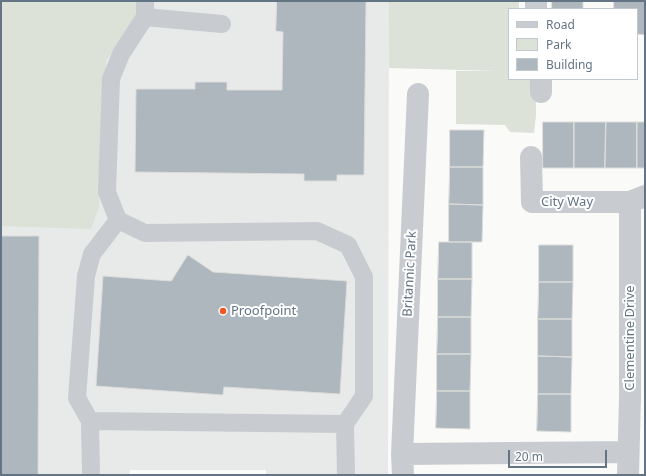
<!DOCTYPE html>
<style>
body{margin:0}
#map{position:relative;width:646px;height:476px;overflow:hidden;background:#fafaf8;font-family:"Noto Sans",sans-serif}
canvas{display:block}
.frame{position:absolute;inset:0;border:2px solid #637585;pointer-events:none}
.legend{position:absolute;left:508px;top:8px;width:130px;height:72px;box-sizing:border-box;background:#fff;border:1px solid #c1c8ce;margin:0;padding:5px 7px;list-style:none;font-size:12px;color:#637585}
.legend li{display:flex;align-items:center;gap:8px;height:20px}
.legend b{width:20px;border:1px solid #c1c8ce}
.scale{position:absolute;left:508px;top:450px;width:99px;height:18px;box-sizing:border-box;border:2px solid #637585;border-top:0;padding-left:5px;font-size:12px;line-height:14px;white-space:nowrap;color:#637585;-webkit-text-stroke:3px #fff;paint-order:stroke}
</style>
<div id="map">
<canvas width="646" height="476"></canvas>
<div class="frame"></div>
<ul class="legend">
<li><b style="height:5px;background:#c8ccd0"></b>Road</li>
<li><b style="height:11px;background:#dce2d8"></b>Park</li>
<li><b style="height:11px;background:#aeb7bd"></b>Building</li>
</ul>
<div class="scale">20 m</div>
</div>
<script>
const ctx = document.querySelector('canvas').getContext('2d');
ctx.lineJoin = 'round';
function paint(path, color) { ctx.fillStyle = color; ctx.fill(path, 'evenodd'); }
function stroke(path, color, width, dash) { ctx.strokeStyle = color; ctx.lineWidth = width; ctx.lineCap = dash ? 'butt' : 'round'; ctx.setLineDash(dash || []); ctx.stroke(path); }
function drawText(font, color, halo, rows, align = 'center') {
  ctx.font = font + ' "Noto Sans",sans-serif'; ctx.lineWidth = 4; ctx.setLineDash([]); ctx.textBaseline = 'middle'; ctx.strokeStyle = halo; ctx.fillStyle = color; for (const [text, x, y, turn = 0] of rows) {
    ctx.save(); ctx.translate(x, y); ctx.rotate((+turn || 0) * Math.PI / 180); ctx.textAlign = isNaN(turn) ? turn : align; if (halo) ctx.strokeText(text, 0, 0); ctx.fillText(text, 0, 0); ctx.restore();
  }
}
const built = new Path2D(`
 M 1,1 L 389,1 L 388,475 L 266,475 L 266,470 L 130,470 L 129,475 L 1,475 Z`);
const green = new Path2D(`
 M 1,1 L 139,1 L 140,19 L 106,60 L 99,207 L 91,229 L 1,226 Z
 M 389,1 L 519,1 L 519,9 L 509,9 L 509,79 L 536,79 L 536,115 L 534,133 L 510,132 L 505,125 L 456,124 L 456,71 L 497,71 L 389,68 Z`);
const building = new Path2D(`
 M 277,1 L 366,1 L 364,175 L 337,175 L 337,181 L 304,181 L 304,174 L 135,172 L 136,89 L 195,89 L 195,82 L 227,82 L 227,90 L 282,90 L 283,32 L 276,31 Z
 M 552,1 L 583,1 L 583,9 L 552,9 Z
 M 614,1 L 645,1 L 645,35 L 637,34 L 637,9 L 614,9 Z
 M 543,122 L 574,122 L 574,168 L 543,168 Z
 M 574,122 L 606,122 L 605,168 L 574,168 Z
 M 606,122 L 637,122 L 637,168 L 605,168 Z
 M 637,122 L 645,122 L 645,168 L 637,168 Z
 M 450,130 L 484,130 L 483,167 L 450,167 Z
 M 450,167 L 483,167 L 483,205 L 449,204 Z
 M 449,204 L 483,205 L 482,242 L 449,242 Z
 M 1,236 L 39,236 L 38,475 L 1,475 Z
 M 439,242 L 472,242 L 472,279 L 438,279 Z
 M 539,245 L 573,245 L 573,282 L 539,282 Z
 M 188,255 L 213,272 L 347,281 L 340,394 L 224,387 L 223,395 L 96,386 L 103,276 L 171,281 Z
 M 438,279 L 472,279 L 471,317 L 438,317 Z
 M 539,282 L 573,282 L 572,319 L 538,319 Z
 M 438,317 L 471,317 L 471,354 L 437,354 Z
 M 538,319 L 572,319 L 572,357 L 538,356 Z
 M 437,354 L 471,354 L 470,391 L 437,391 Z
 M 538,356 L 572,357 L 571,394 L 538,394 Z
 M 437,391 L 470,391 L 470,429 L 436,428 Z
 M 538,394 L 571,394 L 571,432 L 537,431 Z`);
const lane = new Path2D(`
 M 145,1 L 145,17 L 121,54 L 111,79 L 107,192 L 118,220 L 145,233 L 317,231 L 348,245 L 364,277 L 364,396 L 345,424 L 346,475
 M 145,17 L 222,24
 M 90,421 L 345,424
 M 91,471 L 90,421 L 77,398 L 86,276 L 92,254 L 118,220`);
const street = new Path2D(`
 M 536,9 L 536,1
 M 541,79 L 541,92
 M 531,157 L 532,202 L 630,202 L 645,196
 M 402,454 L 418,94
 M 403,475 L 402,454 L 628,452
 M 628,475 L 630,397 L 630,202`);
const markers = [
 [223,311,4,"#ee5523"]
];
const streetNames = [
 ["City Way",567,202],
 ["Britannic Park",410,274,-87],
 ["Clementine Drive",630,338,-90]
];
const poiNames = [
 ["Proofpoint",231,311]
];
paint(built, '#e8e9e9');
paint(green, '#dce2d8');
paint(building, '#aeb7bd');
stroke(building, '#dcdcda', 1);
stroke(lane, '#c8ccd0', 18);
stroke(street, '#c8ccd0', 22);
for (const [x, y, r, color] of markers) { const dot = new Path2D(); dot.arc(x, y, r, 0, 2 * Math.PI); ctx.fillStyle = color; ctx.fill(dot); stroke(dot, '#fff', 1.5); }
drawText('13px', '#637585', '#fff', streetNames);
drawText('13px', '#637585', '#fff', poiNames, 'left');
</script>
